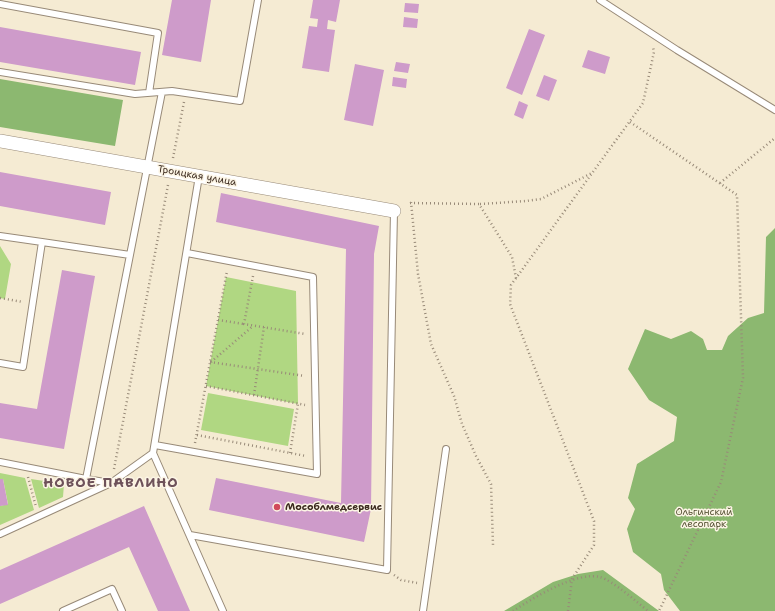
<!DOCTYPE html>
<meta charset="utf-8">
<style>
body{margin:0}
canvas{display:block;background:#f5ebd3}
</style>
<canvas width="775" height="611"></canvas>
<script>
const ctx = document.querySelector('canvas').getContext('2d');
ctx.lineJoin = 'round';
function paint(path, color) { ctx.fillStyle = color; ctx.fill(path, 'evenodd'); }
function stroke(path, color, width, dash) { ctx.strokeStyle = color; ctx.lineWidth = width; ctx.lineCap = dash ? 'butt' : 'round'; ctx.setLineDash(dash || []); ctx.stroke(path); }
function drawText(font, color, halo, rows, align = 'center') {
  ctx.font = font + ' "Shantell Sans",sans-serif'; ctx.lineWidth = 3; ctx.setLineDash([]); ctx.textBaseline = 'middle'; ctx.strokeStyle = halo; ctx.fillStyle = color; for (const [text, x, y, turn = 0] of rows) {
    ctx.save(); ctx.translate(x, y); ctx.rotate((+turn || 0) * Math.PI / 180); ctx.textAlign = isNaN(turn) ? turn : align; if (halo) ctx.strokeText(text, 0, 0); ctx.fillText(text, 0, 0); ctx.restore();
  }
}
const green = new Path2D(`
 M 0,246 L 11,264 L 5,299 L 0,298 Z
 M 226,277 L 296,291 L 298,404 L 206,386 Z
 M 208,393 L 294,409 L 288,446 L 201,430 Z
 M 0,473 L 25,478 L 34,510 L 0,525 L 0,506 L 8,504 L 3,479 L 0,479 Z
 M 31,479 L 64,484 L 63,497 L 39,508 Z`);
const forest = new Path2D(`
 M 0,79 L 123,100 L 115,146 L 0,127 Z
 M 775,228 L 775,611 L 680,611 L 664,590 L 661,574 L 633,552 L 627,529 L 635,509 L 628,498 L 637,464 L 674,441 L 677,417 L 649,400 L 628,369 L 645,329 L 671,339 L 691,331 L 703,339 L 707,350 L 722,350 L 728,336 L 748,318 L 764,313 L 766,237 Z
 M 603,570 L 659,611 L 504,611 L 553,582 L 578,574 Z`);
const building = new Path2D(`
 M 172,0 L 211,0 L 201,62 L 162,55 Z
 M 313,0 L 340,0 L 336,22 L 328,20 L 327,29 L 335,30 L 329,72 L 302,68 L 309,26 L 317,27 L 318,19 L 310,18 Z
 M 405,3 L 419,4 L 418,13 L 404,12 Z
 M 404,17 L 418,19 L 417,28 L 403,27 Z
 M 0,27 L 141,52 L 135,85 L 0,62 Z
 M 529,29 L 545,35 L 522,95 L 506,88 Z
 M 588,50 L 610,57 L 605,74 L 582,67 Z
 M 396,62 L 410,64 L 408,73 L 394,71 Z
 M 355,64 L 384,70 L 373,126 L 344,120 Z
 M 544,75 L 557,80 L 549,101 L 536,96 Z
 M 393,77 L 407,79 L 406,88 L 392,86 Z
 M 519,101 L 528,105 L 523,119 L 514,115 Z
 M 0,172 L 111,192 L 105,225 L 0,206 Z
 M 221,193 L 379,226 L 374,254 L 371,509 L 364,542 L 209,510 L 216,478 L 341,503 L 346,249 L 216,222 Z
 M 62,270 L 95,276 L 64,449 L 0,438 L 0,403 L 37,409 Z
 M 0,479 L 3,479 L 8,505 L 0,506 Z
 M 144,506 L 190,611 L 158,611 L 129,547 L 0,604 L 0,570 Z`);
const path = new Path2D(`
 M 630,122 L 737,195 L 743,378 L 721,482 L 659,611
 M 173,158 L 184,102
 M 720,183 L 775,138
 M 411,202 L 418,274 L 431,344 L 454,396 L 462,424 L 476,456 L 491,484 L 493,545
 M 410,203 L 479,204 L 512,257 L 516,278
 M 480,204 L 526,201 L 541,199 L 592,173
 M 253,276 L 244,324 L 305,334
 M 0,298 L 23,302
 M 218,320 L 244,324
 M 210,362 L 305,376
 M 211,362 L 253,326
 M 206,386 L 305,405
 M 254,395 L 264,327
 M 197,435 L 306,456
 M 195,443 L 227,271
 M 290,453 L 298,404
 M 114,469 L 168,185
 M 28,477 L 36,507
 M 394,575 L 401,580 L 417,583
 M 513,611 C 533,598 577,571 600,577 C 612,580 638,603 648,611
 M 568,611 L 572,579 L 594,545 L 594,521 L 510,304 L 511,285 L 643,103 L 654,52 L 653,47`);
const service = new Path2D(`
 M 600,0 L 677,50 L 775,110
 M 0,4 L 158,33 L 149,93
 M 0,72 L 135,94 L 172,91 L 240,101 L 258,0
 M 0,236 L 42,242 L 23,367 L 0,363
 M 42,242 L 130,255
 M 155,445 L 317,474 L 313,277 L 187,253
 M 153,453 L 223,611
 M 0,462 L 86,479 L 162,92
 M 86,479 L 111,483 L 153,453 L 199,176
 M 0,534 L 111,483
 M 190,535 L 387,570 L 394,211
 M 63,611 L 112,589 L 122,611
 M 423,611 L 446,449`);
const minor = new Path2D(`
 M 0,141 L 394,211`);
const markers = [
 [277,507,4,"#d1495b"]
];
const streetNames = [
 ["Троицкая улица",197,176,10]
];
const poiNames = [
 ["Мособлмедсервис",285,507]
];
const parkNames = [
 ["Ольгинский",704,512],
 ["лесопарк",704,524]
];
const districtNames = [
 ["НОВОЕ ПАВЛИНО",111,483]
];
paint(green, '#b0d782');
paint(forest, '#8cb870');
paint(building, '#ce9bca');
stroke(service, '#988a78', 8);
stroke(minor, '#988a78', 14);
stroke(path, '#988a78', 2.5, [1, 3]);
stroke(service, '#fff', 6);
stroke(minor, '#fff', 13);
for (const [x, y, r, color] of markers) { const dot = new Path2D(); dot.arc(x, y, r, 0, 2 * Math.PI); ctx.fillStyle = color; ctx.fill(dot); stroke(dot, '#fcf5e5', 1.5); }
drawText('10px', '#3b2a1e', '#fcf5e5', streetNames);
drawText('bold 10px', '#3b2a1e', '#fcf5e5', poiNames, 'left');
drawText('10px', '#585537', '#fcf5e5', parkNames);
ctx.letterSpacing = '1px';
drawText('bold 14px', '#6e525a', '#fcf5e5', districtNames);
ctx.letterSpacing = '0px';
</script>
